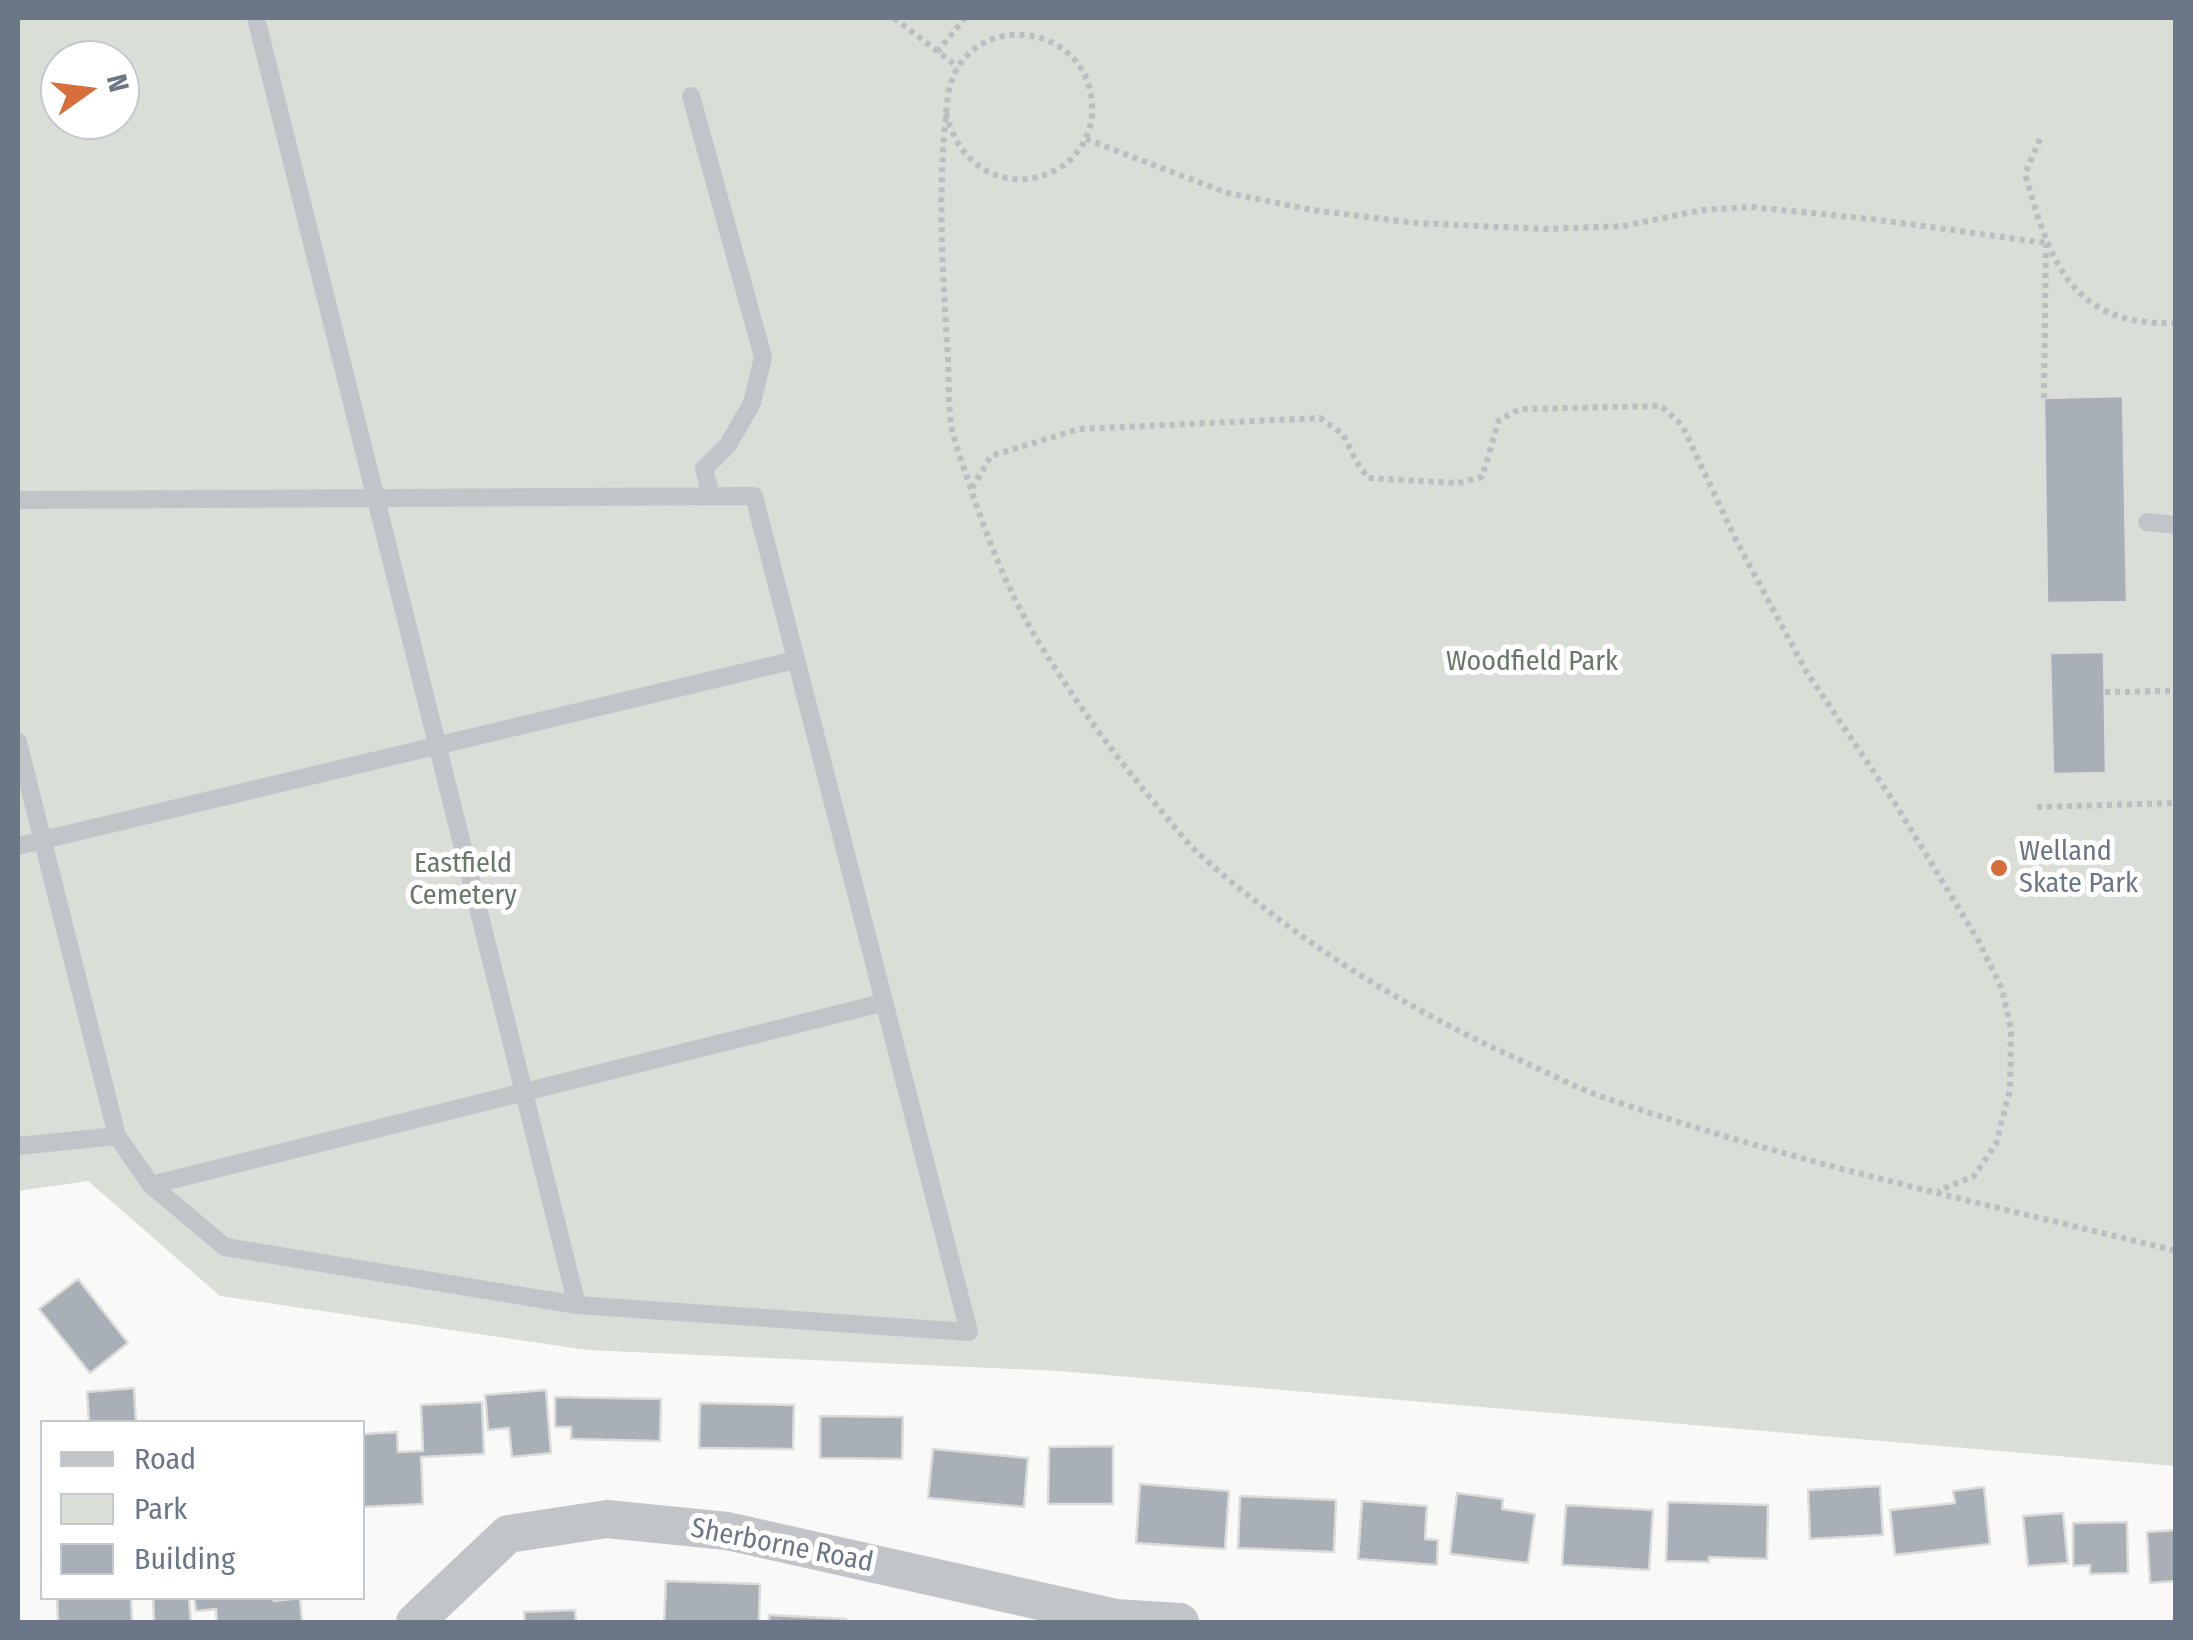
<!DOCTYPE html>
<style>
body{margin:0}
#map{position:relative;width:2193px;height:1640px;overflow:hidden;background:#f9faf8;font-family:"Fira Sans Condensed",sans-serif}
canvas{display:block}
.frame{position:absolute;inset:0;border:20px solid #6b7786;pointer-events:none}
.legend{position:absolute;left:40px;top:1420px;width:325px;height:180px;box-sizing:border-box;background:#fff;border:2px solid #c4c9cf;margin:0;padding:12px 18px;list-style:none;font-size:30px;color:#6b7786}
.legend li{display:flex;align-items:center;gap:20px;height:50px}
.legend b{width:50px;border:2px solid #c4c9cf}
.north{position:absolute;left:40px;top:40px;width:100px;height:100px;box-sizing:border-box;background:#fff;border:2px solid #c4c9cf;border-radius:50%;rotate:76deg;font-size:28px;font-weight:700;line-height:40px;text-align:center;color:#6b7786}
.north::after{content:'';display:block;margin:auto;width:35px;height:45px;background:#d66f3b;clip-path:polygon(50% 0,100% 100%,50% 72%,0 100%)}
</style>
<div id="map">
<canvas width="2193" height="1640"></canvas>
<div class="frame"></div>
<ul class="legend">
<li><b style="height:12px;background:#c1c5c9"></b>Road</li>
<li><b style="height:28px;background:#d9ded7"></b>Park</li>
<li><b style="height:28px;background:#a9afb6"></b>Building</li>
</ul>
<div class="north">N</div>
</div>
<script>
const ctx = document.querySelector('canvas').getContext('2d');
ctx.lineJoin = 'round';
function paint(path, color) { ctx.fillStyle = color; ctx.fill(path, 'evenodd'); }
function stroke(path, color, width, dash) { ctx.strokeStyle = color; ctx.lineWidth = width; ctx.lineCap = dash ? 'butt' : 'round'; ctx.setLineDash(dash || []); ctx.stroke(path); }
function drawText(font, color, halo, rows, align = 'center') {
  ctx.font = font + ' "Fira Sans Condensed",sans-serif'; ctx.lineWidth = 10; ctx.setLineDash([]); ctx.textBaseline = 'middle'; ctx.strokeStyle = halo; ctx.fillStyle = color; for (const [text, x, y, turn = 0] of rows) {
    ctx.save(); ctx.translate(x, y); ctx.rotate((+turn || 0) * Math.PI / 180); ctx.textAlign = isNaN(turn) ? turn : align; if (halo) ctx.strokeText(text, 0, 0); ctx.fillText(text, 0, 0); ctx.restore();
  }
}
const green = new Path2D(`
 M 18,18 L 2175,18 L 2175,1466 L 1059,1371 L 587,1350 L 220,1296 L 88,1181 L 18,1191 ZM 60,60 L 120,60 L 120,120 L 60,120 Z`);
const building = new Path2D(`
 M 2123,396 L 2127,602 L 2047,603 L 2044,398 Z
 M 2104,652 L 2106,773 L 2053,774 L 2050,653 Z
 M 78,1279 L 128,1343 L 90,1373 L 39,1309 Z
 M 134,1388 L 136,1422 L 89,1422 L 87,1392 Z
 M 546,1390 L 551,1453 L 512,1457 L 509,1428 L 488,1430 L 485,1395 Z
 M 555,1397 L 661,1399 L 660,1441 L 571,1439 L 571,1427 L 555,1427 Z
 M 482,1402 L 484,1454 L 421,1457 L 423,1504 L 362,1507 L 362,1434 L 397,1432 L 398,1452 L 423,1451 L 421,1405 Z
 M 700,1403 L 794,1405 L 793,1449 L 699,1448 Z
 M 820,1416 L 903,1417 L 902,1459 L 820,1458 Z
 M 1113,1446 L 1113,1504 L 1048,1504 L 1049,1447 Z
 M 933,1449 L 1028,1458 L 1024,1507 L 928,1498 Z
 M 1140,1484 L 1229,1491 L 1225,1549 L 1136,1543 Z
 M 1880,1486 L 1883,1535 L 1810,1539 L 1808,1490 Z
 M 1984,1487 L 1990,1544 L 1895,1555 L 1890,1510 L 1955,1503 L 1953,1491 Z
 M 1457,1493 L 1503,1499 L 1502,1509 L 1535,1514 L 1528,1563 L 1450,1554 Z
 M 1240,1496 L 1336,1500 L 1334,1552 L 1238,1548 Z
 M 1362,1501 L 1427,1506 L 1425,1539 L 1438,1540 L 1437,1565 L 1358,1559 Z
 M 1668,1502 L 1768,1505 L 1767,1559 L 1709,1557 L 1709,1562 L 1666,1561 Z
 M 1566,1505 L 1653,1510 L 1649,1570 L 1562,1565 Z
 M 2063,1513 L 2068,1563 L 2028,1566 L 2023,1516 Z
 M 2127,1522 L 2128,1573 L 2090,1574 L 2090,1565 L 2073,1566 L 2073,1523 Z
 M 2176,1530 L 2176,1581 L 2150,1583 L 2147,1532 Z
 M 666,1581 L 760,1584 L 759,1622 L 664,1622 Z
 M 57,1598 L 131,1598 L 132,1622 L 58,1622 Z
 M 153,1598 L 189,1598 L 191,1622 L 154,1622 Z
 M 194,1598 L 274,1598 L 274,1601 L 300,1598 L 302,1622 L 217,1622 L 216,1609 L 196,1611 Z
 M 575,1610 L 576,1622 L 525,1622 L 524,1612 Z
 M 769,1615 L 846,1619 L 846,1622 L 769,1622 Z`);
const path = new Path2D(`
 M 894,18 L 958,67
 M 937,52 L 965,18
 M 946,113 C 973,221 1106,184 1091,95 C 1081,31 993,12 958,67 C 947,85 947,105 945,124 C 938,202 943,280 948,359 C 949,382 948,406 952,429 C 955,444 961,460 966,474 C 985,533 1008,593 1041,646 C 1076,703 1115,756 1158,807 C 1171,822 1183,839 1197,852 C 1292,938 1405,1009 1522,1061 C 1546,1072 1571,1085 1597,1095 C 1785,1161 1982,1203 2176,1251
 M 1086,139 L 1227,193 L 1313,210 L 1415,223 L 1544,229 L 1624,226 L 1702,210 L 1751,207 L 1872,219 L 2046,243
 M 2040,139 L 2025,174 C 2050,259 2069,327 2176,323
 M 2044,398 L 2046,245
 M 972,488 L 991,456 L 1079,429 L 1320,418 L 1343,434 L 1356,461 L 1368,478 L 1458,483 L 1482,477 L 1499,420 L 1520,409 L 1661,406 L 1682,425 L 1736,540 L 1806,671 L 1896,805 L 1978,940 L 2002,989 L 2011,1030 L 2010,1090 L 1996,1144 L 1974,1176 L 1938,1191
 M 2105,692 L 2176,691
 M 2037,807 L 2176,803`);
const lane = new Path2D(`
 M 256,18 L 577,1305
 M 691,96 L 763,357 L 752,403 L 728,445 L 704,469 L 711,496
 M 18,500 L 754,496 L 969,1332 L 577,1305 L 225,1247 L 151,1185 L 117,1136 L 18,742
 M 2147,522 L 2176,525
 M 18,846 L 795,660
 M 18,1146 L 117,1136
 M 151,1185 L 882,1003`);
const street = new Path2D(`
 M 415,1622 L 508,1534 L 607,1519 L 727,1531 L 1116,1618 L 1180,1622`);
const markers = [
 [1999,868,10,"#d66f3b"]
];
const parkNames = [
 ["Woodfield Park",1532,662],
 ["Eastfield",463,864],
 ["Cemetery",463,896]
];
const poiNames = [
 ["Welland",2019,852],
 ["Skate Park",2019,884]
];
const streetNames = [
 ["Sherborne Road",782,1546,11]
];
paint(green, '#d9ded7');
paint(building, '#a9afb6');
stroke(building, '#dbdcda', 2.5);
stroke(path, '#bcbec1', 6, [5, 5]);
stroke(lane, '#c1c5c9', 18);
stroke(street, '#c1c5c9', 38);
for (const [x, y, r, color] of markers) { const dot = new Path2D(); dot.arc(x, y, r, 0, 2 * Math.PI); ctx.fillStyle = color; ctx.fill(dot); stroke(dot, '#fff', 4); }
drawText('28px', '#677966', '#fff', parkNames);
drawText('28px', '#6b7786', '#fff', poiNames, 'left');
drawText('28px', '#6b7786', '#fff', streetNames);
</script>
